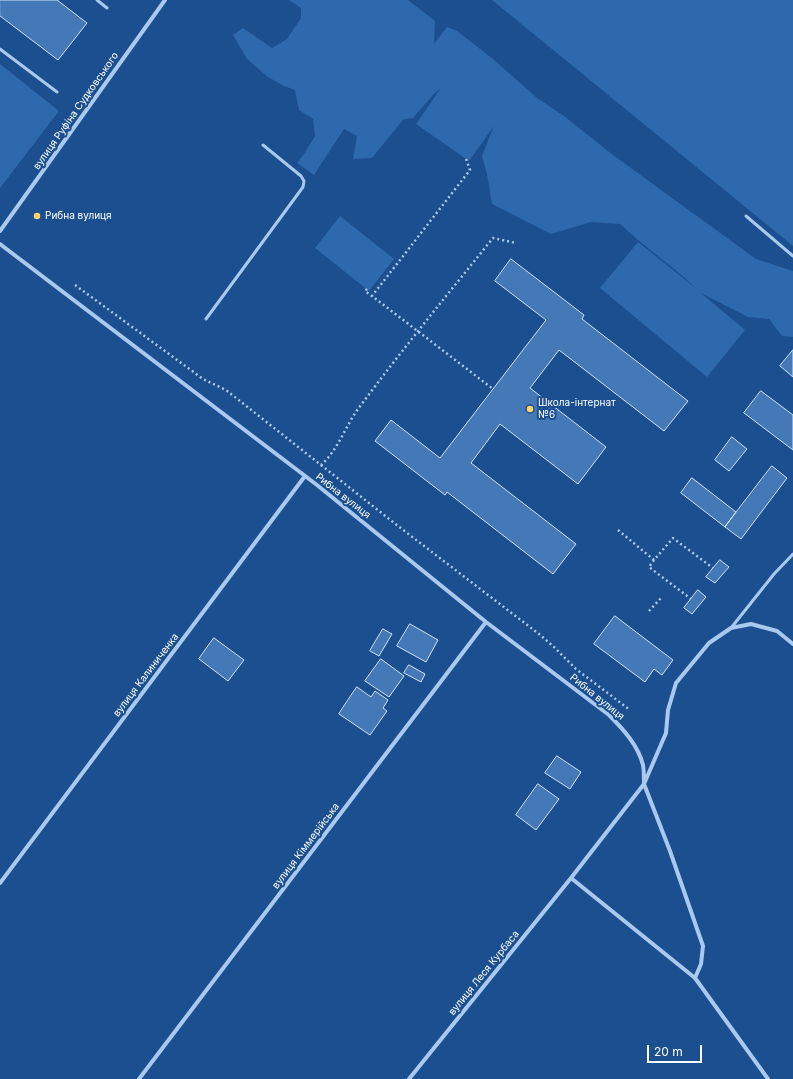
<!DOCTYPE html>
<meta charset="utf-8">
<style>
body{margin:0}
#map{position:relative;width:793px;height:1079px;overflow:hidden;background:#1b4f8f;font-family:Inter,sans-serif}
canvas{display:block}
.scale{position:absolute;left:647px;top:1045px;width:55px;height:18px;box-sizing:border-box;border:2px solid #fff;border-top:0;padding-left:5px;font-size:12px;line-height:14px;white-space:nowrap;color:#fff;-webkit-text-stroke:3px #1b4f8f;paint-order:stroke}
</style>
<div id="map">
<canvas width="793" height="1079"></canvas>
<div class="scale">20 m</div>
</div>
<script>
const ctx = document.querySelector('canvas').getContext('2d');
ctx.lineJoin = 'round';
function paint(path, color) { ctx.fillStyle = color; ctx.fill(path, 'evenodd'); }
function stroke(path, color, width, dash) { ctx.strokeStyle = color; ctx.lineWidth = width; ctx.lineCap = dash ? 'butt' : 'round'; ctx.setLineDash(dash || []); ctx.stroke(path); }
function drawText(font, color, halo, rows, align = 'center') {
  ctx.font = font + ' Inter,sans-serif'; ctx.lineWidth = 4; ctx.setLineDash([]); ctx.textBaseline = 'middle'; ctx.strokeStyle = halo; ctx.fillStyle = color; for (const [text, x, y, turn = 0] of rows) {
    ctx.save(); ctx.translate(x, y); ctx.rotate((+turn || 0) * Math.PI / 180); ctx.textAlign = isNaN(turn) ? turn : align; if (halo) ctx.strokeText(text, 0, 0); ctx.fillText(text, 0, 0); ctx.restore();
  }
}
const green = new Path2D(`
 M 289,0 L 408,0 L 435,21 L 434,44 L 447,27 L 457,31 L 493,59 L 537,98 L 564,116 L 613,155 L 756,259 L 793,271 L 793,337 L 782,336 L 769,319 L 748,317 L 701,293 L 745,330 L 707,377 L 600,288 L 638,242 L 698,290 L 678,272 L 638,240 L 620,224 L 591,222 L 551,234 L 492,204 L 487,174 L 482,156 L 494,126 L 469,161 L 416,124 L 441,88 L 433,95 L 413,118 L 404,119 L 389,137 L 372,158 L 353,159 L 357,136 L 344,129 L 314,175 L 297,163 L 304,154 L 315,136 L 313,119 L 299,110 L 295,90 L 284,86 L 268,77 L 247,59 L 233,35 L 243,28 L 272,48 L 287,39 L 301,18 L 301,8 Z
 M 492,0 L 793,0 L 793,246 Z
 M 0,64 L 59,111 L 0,188 Z
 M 340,216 L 394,259 L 369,291 L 315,248 Z`);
const building = new Path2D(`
 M 0,0 L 57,0 L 87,23 L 58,60 L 0,16 Z
 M 511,259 L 584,315 L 582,319 L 688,401 L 664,431 L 559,350 L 530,388 L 606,447 L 578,484 L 500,424 L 471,463 L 576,544 L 553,574 L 447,492 L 445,495 L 375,441 L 391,420 L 440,458 L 546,320 L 495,281 Z
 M 793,350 L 793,377 L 780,366 Z
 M 761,391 L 793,415 L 793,450 L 744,413 Z
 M 732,437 L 747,449 L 729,471 L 715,460 Z
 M 772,466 L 787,478 L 741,539 L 725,527 Z
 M 692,478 L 736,512 L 725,527 L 681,493 Z
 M 720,560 L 729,567 L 715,583 L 706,577 Z
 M 698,590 L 706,597 L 692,614 L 684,608 Z
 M 615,616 L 673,660 L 662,675 L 654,669 L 645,682 L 594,644 Z
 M 410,624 L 438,640 L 426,662 L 397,646 Z
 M 383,629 L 392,634 L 379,656 L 370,651 Z
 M 214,638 L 244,660 L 228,681 L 199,659 Z
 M 381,659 L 404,676 L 389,697 L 365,681 Z
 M 409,665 L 425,674 L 421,682 L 404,673 Z
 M 357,687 L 371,697 L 375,691 L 388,700 L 383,708 L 387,711 L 370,735 L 339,714 Z
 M 557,756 L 581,772 L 570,789 L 545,773 Z
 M 538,784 L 559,799 L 536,830 L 516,815 Z`);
const path = new Path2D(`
 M 466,159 L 470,170 L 372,296 L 493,389
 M 75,285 L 203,379 L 226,390 L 321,465 C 338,450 345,427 358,409 C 401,351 447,295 493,238 L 516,243
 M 367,289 L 365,291 L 372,296
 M 321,465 L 398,526 L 539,634 L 554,647 L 576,669 L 630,710
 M 618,530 L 654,560 L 673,538 L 713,568
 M 654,560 L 649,567 L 691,599
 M 649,611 L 661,598`);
const service = new Path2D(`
 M 97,0 L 107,8
 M 0,49 L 57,92
 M 746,216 L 793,256
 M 206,319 L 303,187 L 304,181 L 301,176 L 263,145
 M 731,628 L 774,574 L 793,554`);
const minor = new Path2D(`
 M 0,231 L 165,0
 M 0,244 L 317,485 L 486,622 L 609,715 C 623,729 638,745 643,765 C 644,771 644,778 644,784 L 571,878 L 409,1079
 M 571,878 L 695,978 L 768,1079
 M 0,883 L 305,476
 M 695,978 L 701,964 L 703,946 L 670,851 L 644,784 L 666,733 L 668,710 L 676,683 L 709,643 L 731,628 L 751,624 L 777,631 L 793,644
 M 139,1079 L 486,622`);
const markers = [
 [37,216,4,"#ffd166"],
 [530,409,4,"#ffd166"]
];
const streetNames = [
 ["вулиця Руфіна Судковського",76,111,-55],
 ["Рибна вулиця",343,496,38],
 ["вулиця Калиниченка",146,675,-53],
 ["Рибна вулиця",597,697,39],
 ["вулиця Кіммерійська",306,846,-53],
 ["вулиця Леся Курбаса",484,973,-51]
];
const poiNames = [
 ["Рибна вулиця",45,216],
 ["Школа-інтернат",538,403],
 ["№6",538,415]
];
paint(green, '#2e69ad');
paint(building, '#4478b7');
stroke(building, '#cfe3fa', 1);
stroke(path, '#a9c9ee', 2.5, [2, 3]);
stroke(service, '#a9c9ee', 3);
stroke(minor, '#a9c9ee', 4);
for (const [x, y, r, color] of markers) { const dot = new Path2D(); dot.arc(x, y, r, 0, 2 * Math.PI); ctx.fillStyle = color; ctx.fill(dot); stroke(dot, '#1b4f8f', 1.5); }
drawText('10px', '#fff', '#1b4f8f', streetNames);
drawText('10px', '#fff', '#1b4f8f', poiNames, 'left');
</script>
